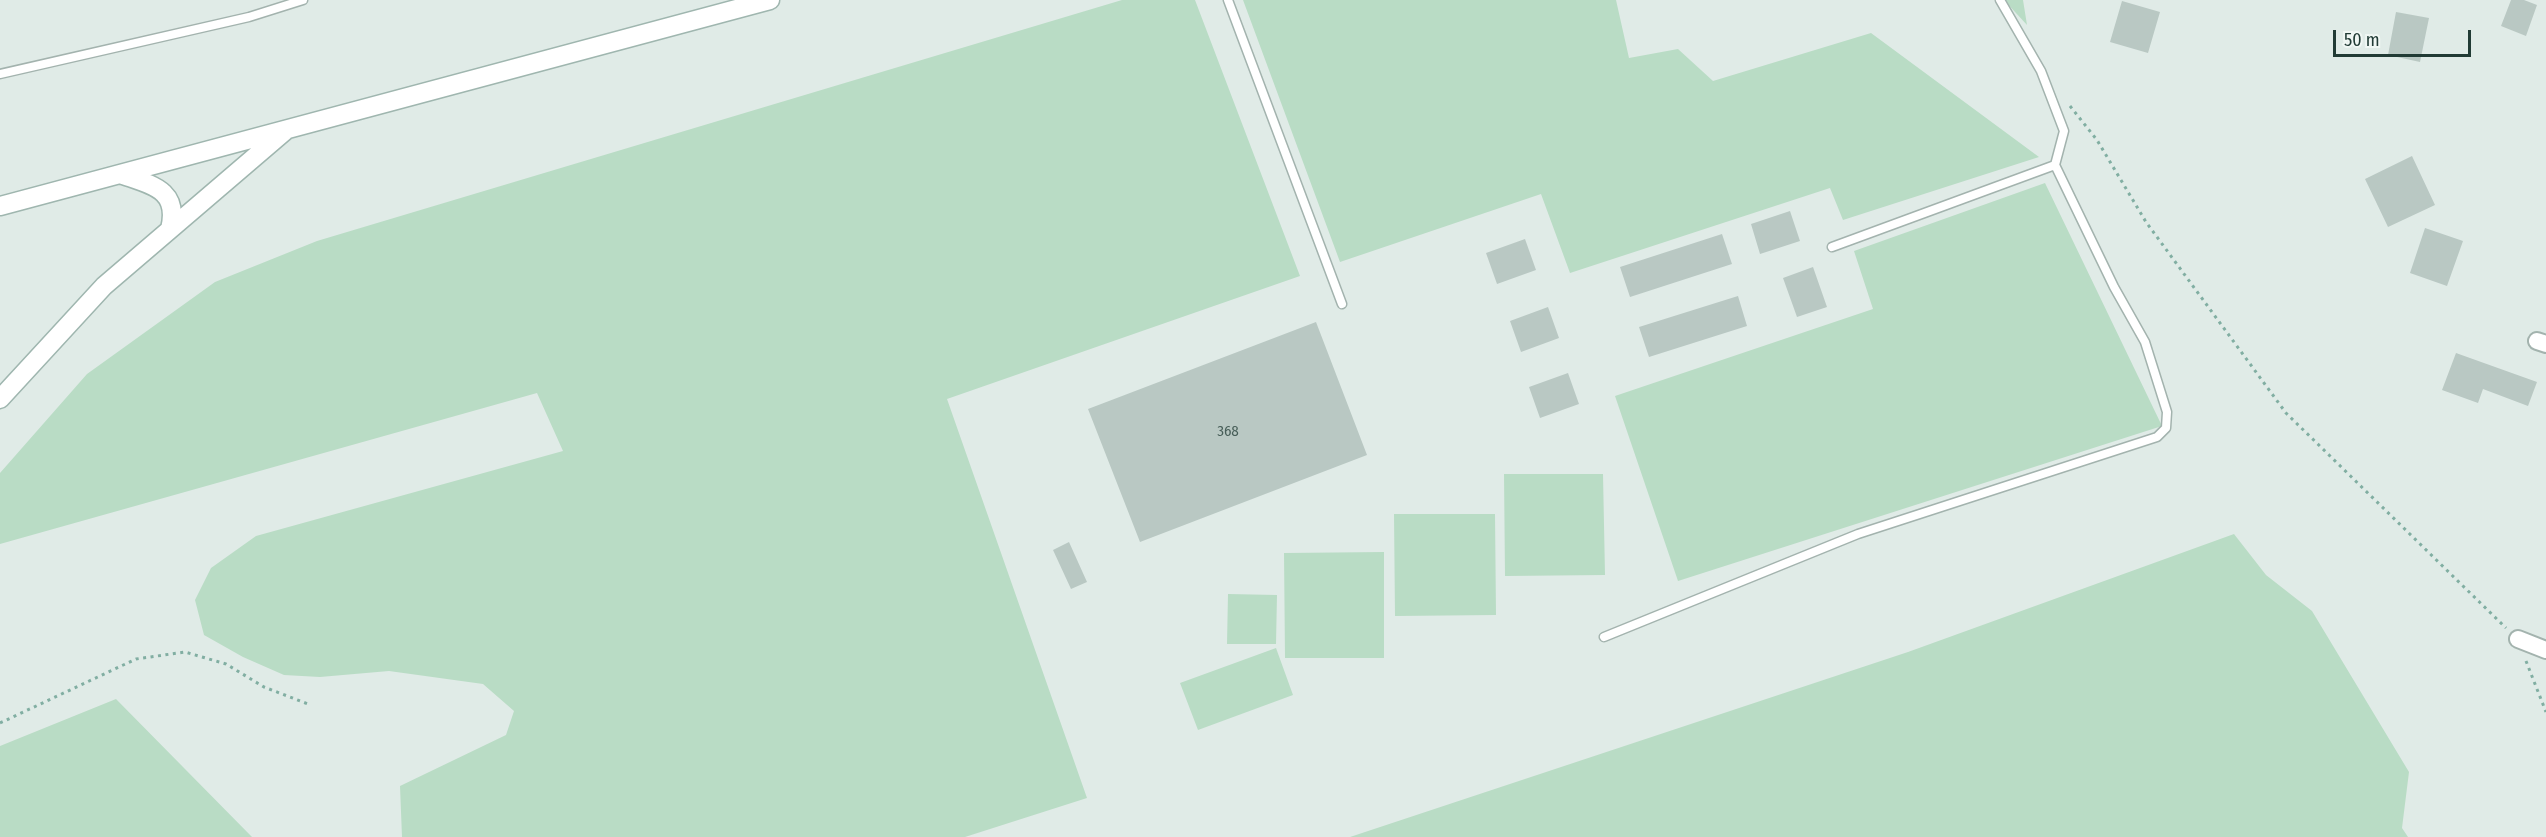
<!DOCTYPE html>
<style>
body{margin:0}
#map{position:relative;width:2546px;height:837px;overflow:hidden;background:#e0ebe7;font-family:"Fira Sans Condensed",sans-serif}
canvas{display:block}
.scale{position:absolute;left:2333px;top:30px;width:138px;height:27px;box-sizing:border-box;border:3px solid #213b35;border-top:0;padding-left:8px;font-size:18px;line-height:21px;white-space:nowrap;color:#213b35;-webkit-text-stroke:4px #f0f7f4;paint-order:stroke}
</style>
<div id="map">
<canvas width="2546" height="837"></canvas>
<div class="scale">50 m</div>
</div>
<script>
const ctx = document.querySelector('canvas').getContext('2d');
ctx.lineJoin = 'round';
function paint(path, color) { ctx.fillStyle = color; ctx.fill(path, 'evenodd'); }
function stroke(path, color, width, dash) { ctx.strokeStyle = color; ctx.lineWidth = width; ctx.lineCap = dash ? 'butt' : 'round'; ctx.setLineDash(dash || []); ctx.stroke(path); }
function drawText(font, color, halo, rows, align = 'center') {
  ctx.font = font + ' "Fira Sans Condensed",sans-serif'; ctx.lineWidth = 4.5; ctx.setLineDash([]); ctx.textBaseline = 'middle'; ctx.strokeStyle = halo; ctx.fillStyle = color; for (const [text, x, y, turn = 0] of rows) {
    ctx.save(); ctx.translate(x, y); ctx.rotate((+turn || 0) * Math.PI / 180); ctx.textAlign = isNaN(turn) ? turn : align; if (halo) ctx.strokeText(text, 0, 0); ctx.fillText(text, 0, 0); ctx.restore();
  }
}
const green = new Path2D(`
 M 1122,0 L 1195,0 L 1300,276 L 947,399 L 1087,798 L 965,837 L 402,837 L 400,786 L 506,735 L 514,711 L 483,684 L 389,671 L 320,677 L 284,675 L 243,657 L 204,635 L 195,600 L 211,568 L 256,536 L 563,451 L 537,393 L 0,544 L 0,473 L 87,374 L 215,282 L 317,241 Z
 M 1243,0 L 1616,0 L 1629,58 L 1678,49 L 1713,81 L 1871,33 L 2039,157 L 1843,220 L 1830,188 L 1570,273 L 1541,194 L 1340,262 Z
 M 2004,0 L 2023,0 L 2027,25 Z
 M 2045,183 L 2162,426 L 1678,581 L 1615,396 L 1873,309 L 1854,251 Z
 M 1504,474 L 1603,474 L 1605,575 L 1505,576 Z
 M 1394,514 L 1495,514 L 1496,615 L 1395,616 Z
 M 2234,534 L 2266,575 L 2312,611 L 2409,772 L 2402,828 L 2408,837 L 1350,837 L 1908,652 Z
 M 1384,552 L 1384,658 L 1285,658 L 1284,553 Z
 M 1228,594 L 1277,595 L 1276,644 L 1227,644 Z
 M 1276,648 L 1293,695 L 1198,730 L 1180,683 Z
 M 116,699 L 252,837 L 0,837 L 0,746 Z`);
const building = new Path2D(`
 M 2511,0 L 2524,0 L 2537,5 L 2526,36 L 2501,26 Z
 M 2122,1 L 2160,12 L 2148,53 L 2110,42 Z
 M 2396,12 L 2429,18 L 2420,62 L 2388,55 Z
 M 2412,156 L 2435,205 L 2388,227 L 2365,179 Z
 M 1790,211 L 1800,241 L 1760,254 L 1751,224 Z
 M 2425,228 L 2463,241 L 2447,286 L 2410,273 Z
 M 1722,234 L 1732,264 L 1630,297 L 1620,267 Z
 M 1525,239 L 1536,270 L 1497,284 L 1486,253 Z
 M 1813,267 L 1827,307 L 1797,317 L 1783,278 Z
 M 1738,296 L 1747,326 L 1649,357 L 1639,327 Z
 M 1548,307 L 1559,338 L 1521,352 L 1510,321 Z
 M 1316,322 L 1367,455 L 1140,542 L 1088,409 Z
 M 2456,353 L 2537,382 L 2528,406 L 2483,389 L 2478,403 L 2442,390 Z
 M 1568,373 L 1579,404 L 1540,418 L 1529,387 Z
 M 1069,542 L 1087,582 L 1071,589 L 1053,550 Z`);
const path = new Path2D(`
 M 2070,106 L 2097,140 L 2146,222 L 2286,413 L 2506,628
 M 2526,661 L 2546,712
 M 0,723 L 136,659 L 185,652 L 226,664 L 264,687 L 308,704`);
const service = new Path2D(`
 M 1228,0 L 1342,304
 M 0,74 L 249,17 L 303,0
 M 1832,247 L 2055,165 L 2064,131 L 2041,71 L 2000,0
 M 1604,637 L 1858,534 L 2157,437 L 2166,428 L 2167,412 L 2145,342 L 2114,287 L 2055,165`);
const minor = new Path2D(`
 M 2537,341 L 2546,344
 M 2518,639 L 2546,650`);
const secondary = new Path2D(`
 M 120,174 C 151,185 180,189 170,229
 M 0,206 L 770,0
 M 0,399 L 104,286 L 285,131`);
const numberNames = [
 ["368",1228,432]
];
paint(green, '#b9dcc5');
paint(building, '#b9c8c3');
stroke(service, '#a3b3ae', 11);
stroke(minor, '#a3b3ae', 20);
stroke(secondary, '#9fb6af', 21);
stroke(path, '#81aea2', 3, [3, 4.5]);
stroke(service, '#fff', 8);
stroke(minor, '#fff', 16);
stroke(secondary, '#fff', 18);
drawText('15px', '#475e58', null, numberNames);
</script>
